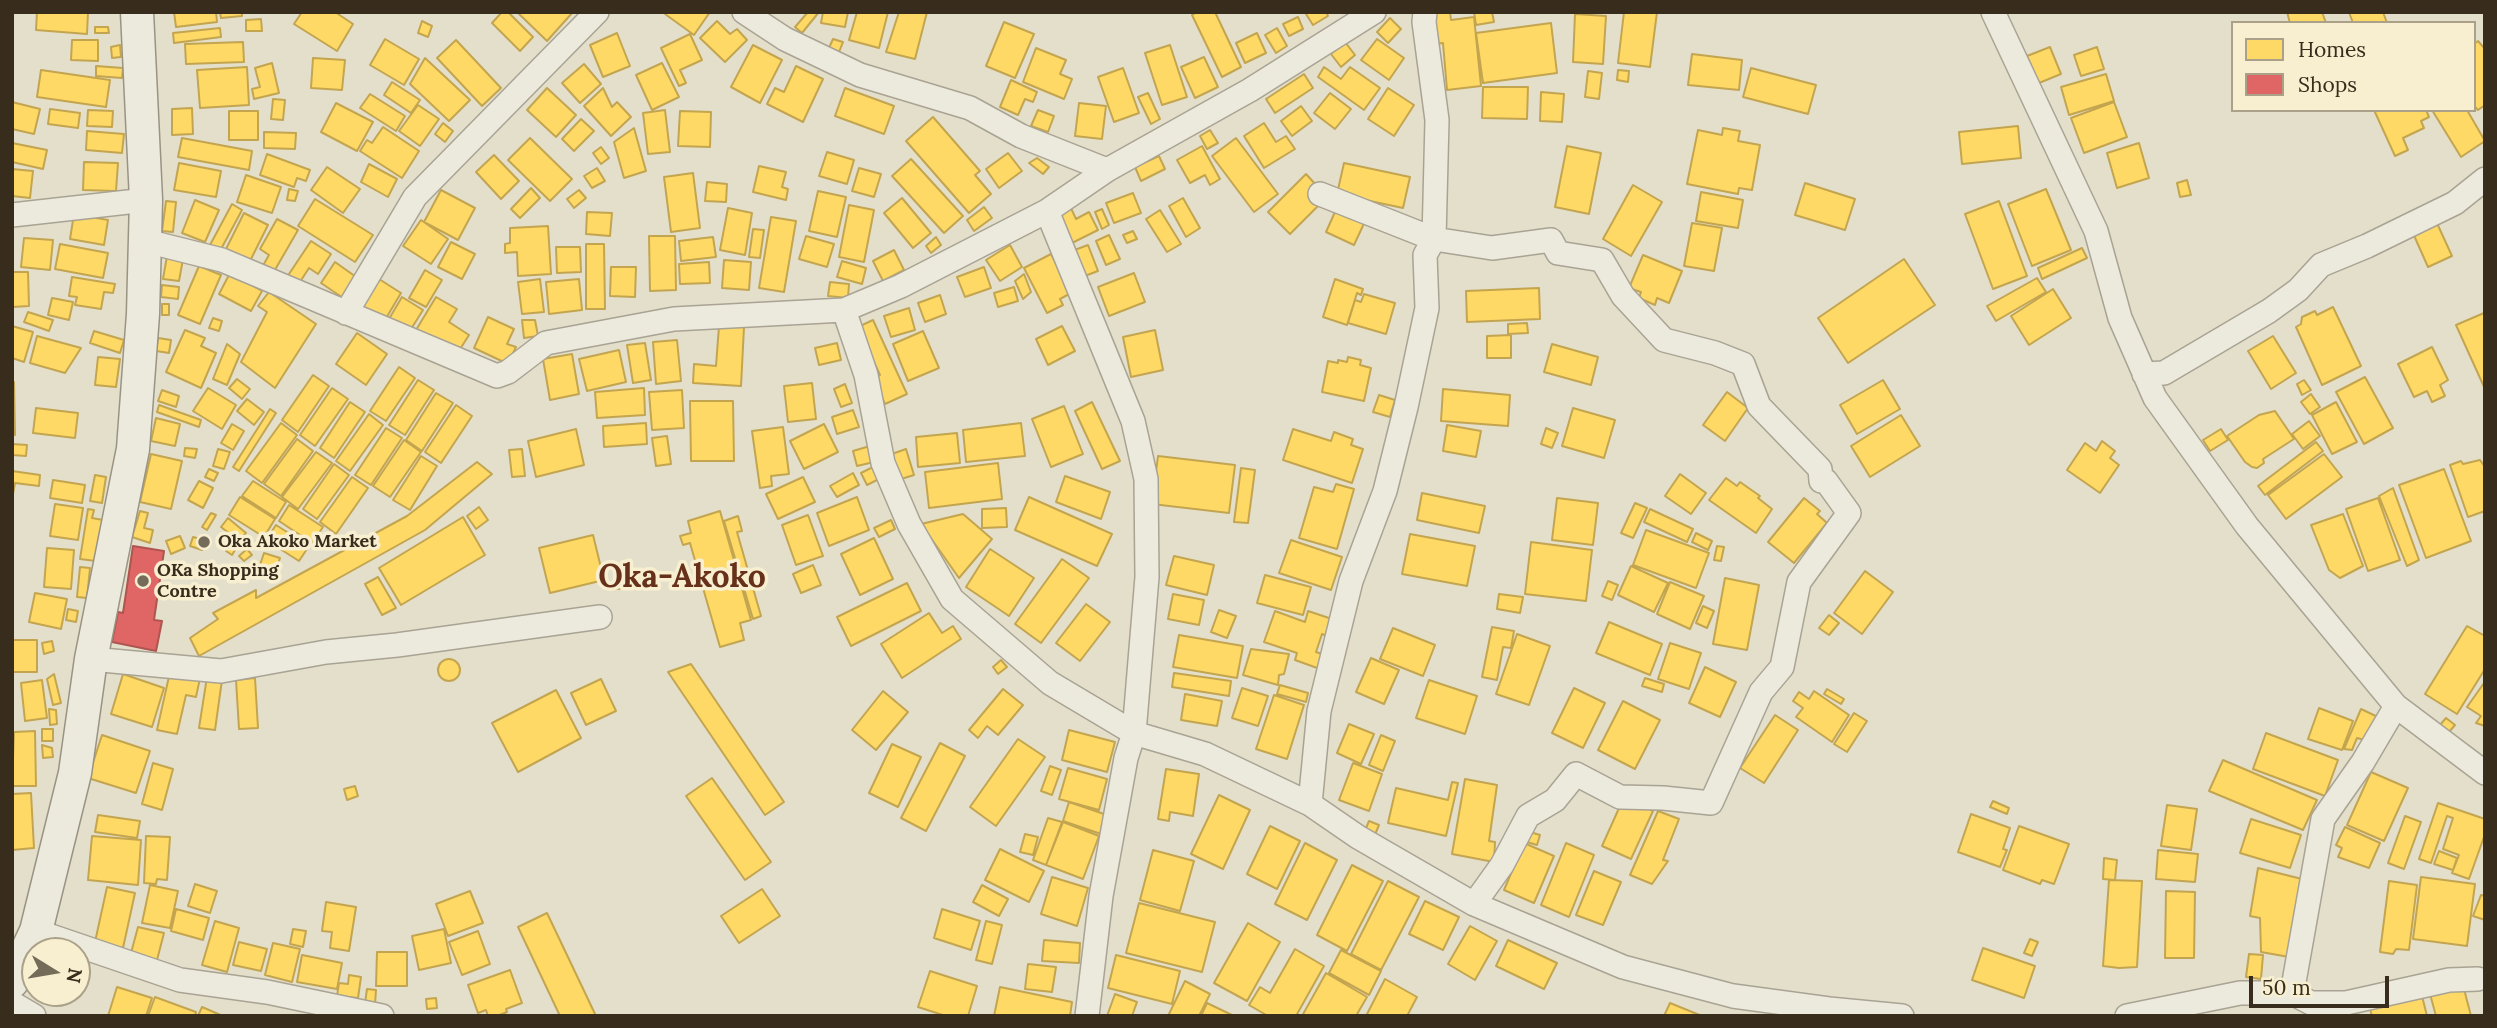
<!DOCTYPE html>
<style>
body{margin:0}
#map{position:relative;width:2497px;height:1028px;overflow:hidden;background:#e4dfca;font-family:Lora,serif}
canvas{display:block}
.frame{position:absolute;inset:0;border:14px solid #382c1c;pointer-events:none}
.legend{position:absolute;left:2231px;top:21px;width:245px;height:91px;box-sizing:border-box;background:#f7efd0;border:2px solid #aba188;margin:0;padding:9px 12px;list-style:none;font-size:21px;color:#382c1c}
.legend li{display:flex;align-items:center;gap:14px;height:35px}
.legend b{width:35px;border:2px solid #aba188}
.north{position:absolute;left:21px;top:937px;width:70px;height:70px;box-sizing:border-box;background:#f7efd0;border:2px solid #aba188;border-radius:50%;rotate:101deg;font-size:19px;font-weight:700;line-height:28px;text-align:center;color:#382c1c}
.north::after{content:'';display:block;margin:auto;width:24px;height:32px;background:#746b59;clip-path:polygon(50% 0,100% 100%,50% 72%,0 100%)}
.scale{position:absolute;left:2249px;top:976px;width:140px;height:32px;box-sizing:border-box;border:4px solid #382c1c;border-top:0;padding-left:9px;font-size:21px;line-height:24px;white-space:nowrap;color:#382c1c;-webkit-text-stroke:5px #f7efd0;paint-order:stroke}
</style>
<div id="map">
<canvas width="2497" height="1028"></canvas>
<div class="frame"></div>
<ul class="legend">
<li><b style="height:19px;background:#ffd966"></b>Homes</li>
<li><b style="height:19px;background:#e06666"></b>Shops</li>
</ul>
<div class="north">N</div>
<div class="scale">50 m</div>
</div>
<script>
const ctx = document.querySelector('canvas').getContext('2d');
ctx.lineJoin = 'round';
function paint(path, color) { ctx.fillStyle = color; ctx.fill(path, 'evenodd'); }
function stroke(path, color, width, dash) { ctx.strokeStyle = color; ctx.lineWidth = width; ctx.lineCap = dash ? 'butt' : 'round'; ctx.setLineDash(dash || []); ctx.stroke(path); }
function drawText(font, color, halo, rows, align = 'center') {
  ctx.font = font + ' Lora,serif'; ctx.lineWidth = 7; ctx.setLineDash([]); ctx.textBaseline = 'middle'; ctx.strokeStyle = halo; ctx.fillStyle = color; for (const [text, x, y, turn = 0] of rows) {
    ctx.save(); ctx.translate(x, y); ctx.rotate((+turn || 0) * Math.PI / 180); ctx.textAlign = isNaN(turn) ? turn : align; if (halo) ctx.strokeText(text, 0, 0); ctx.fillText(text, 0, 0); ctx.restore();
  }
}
const homes = new Path2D(`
 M 37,12 L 88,12 L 87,34 L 36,30 Z
 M 174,12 L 216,12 L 217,22 L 176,27 Z
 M 220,12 L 242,12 L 242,16 L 221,18 Z
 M 302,12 L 335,12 L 353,24 L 337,51 L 294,24 Z
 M 502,12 L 508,12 L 533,37 L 520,51 L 492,23 Z
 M 517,12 L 573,12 L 547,41 Z
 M 667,12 L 710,12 L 694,35 L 665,14 Z
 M 808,12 L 819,12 L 802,33 L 795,27 Z
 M 823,12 L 848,12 L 845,27 L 821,23 Z
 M 857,12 L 888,12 L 879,48 L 849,40 Z
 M 899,12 L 927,12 L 915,59 L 886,52 Z
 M 1197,12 L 1215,12 L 1241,67 L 1222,77 L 1192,15 Z
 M 1308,12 L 1326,12 L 1328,16 L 1313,25 L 1306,14 Z
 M 1430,12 L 1450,12 L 1451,20 L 1474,17 L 1481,86 L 1447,90 L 1443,43 L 1433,44 Z
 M 1474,12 L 1492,12 L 1494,22 L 1476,25 Z
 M 1624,12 L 1657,12 L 1650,67 L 1618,63 Z
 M 2287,12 L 2322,12 L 2326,23 L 2290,23 Z
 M 2349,12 L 2383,12 L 2387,23 L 2353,23 Z
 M 1575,14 L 1606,16 L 1603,64 L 1573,62 Z
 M 1298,17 L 1303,29 L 1289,36 L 1283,24 Z
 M 1390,18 L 1401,29 L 1388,43 L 1377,32 Z
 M 261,19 L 262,31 L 246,31 L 246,20 Z
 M 422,21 L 432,26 L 428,37 L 418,33 Z
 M 717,21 L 730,34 L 737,29 L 747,40 L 725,62 L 700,38 Z
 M 1004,22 L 1034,34 L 1015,78 L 986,66 Z
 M 1551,23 L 1557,73 L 1483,83 L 1476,33 Z
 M 95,27 L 108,27 L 109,33 L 95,33 Z
 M 220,28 L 221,37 L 174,43 L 173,33 Z
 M 1277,28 L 1287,46 L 1276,53 L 1265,35 Z
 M 617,33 L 630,66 L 603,77 L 590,45 Z
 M 1257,33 L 1266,53 L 1245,63 L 1236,43 Z
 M 690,34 L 702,60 L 680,70 L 686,83 L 679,86 L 661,48 Z
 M 385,39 L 419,59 L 404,85 L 370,65 Z
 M 833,39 L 843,42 L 839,52 L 829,48 Z
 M 1377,39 L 1404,58 L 1389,80 L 1361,60 Z
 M 72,40 L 98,40 L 98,61 L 71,60 Z
 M 456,40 L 501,88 L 482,106 L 437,58 Z
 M 2478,41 L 2485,49 L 2485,105 L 2478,110 L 2474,106 L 2474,44 Z
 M 243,42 L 244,62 L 186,64 L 185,44 Z
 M 1345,42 L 1355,55 L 1341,67 L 1331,54 Z
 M 120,45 L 121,57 L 112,58 L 111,47 Z
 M 753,45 L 782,60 L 760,103 L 731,87 Z
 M 1170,45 L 1187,97 L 1162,105 L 1145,53 Z
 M 2050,47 L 2061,74 L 2039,83 L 2027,56 Z
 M 2097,47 L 2104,69 L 2081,76 L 2074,55 Z
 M 1036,48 L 1066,60 L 1060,74 L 1072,79 L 1064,99 L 1023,82 Z
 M 1692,54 L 1742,60 L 1739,90 L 1688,85 Z
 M 1204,57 L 1218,87 L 1195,98 L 1181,67 Z
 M 313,58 L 345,60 L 342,90 L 311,88 Z
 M 425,58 L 470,100 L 449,121 L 410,84 Z
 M 272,63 L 279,93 L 254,99 L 252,89 L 260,87 L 255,68 Z
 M 662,63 L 679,97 L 652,110 L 636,75 Z
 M 584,64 L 601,84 L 580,103 L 562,83 Z
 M 96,66 L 123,68 L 122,78 L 96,76 Z
 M 796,66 L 823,79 L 803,122 L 767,104 L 775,88 L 784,92 Z
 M 247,67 L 249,105 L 200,108 L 197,70 Z
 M 1324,67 L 1341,79 L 1350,67 L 1380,88 L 1364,110 L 1318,77 Z
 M 1123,68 L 1139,113 L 1114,122 L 1098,77 Z
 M 1751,68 L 1816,85 L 1808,114 L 1743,97 Z
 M 41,70 L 110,80 L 106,107 L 37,97 Z
 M 1618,70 L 1629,71 L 1628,82 L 1617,80 Z
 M 1588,71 L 1602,73 L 1599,99 L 1585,97 Z
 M 1304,74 L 1313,88 L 1275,113 L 1266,99 Z
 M 2106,74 L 2114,101 L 2069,115 L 2061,87 Z
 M 1011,80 L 1037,92 L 1033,102 L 1025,99 L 1018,115 L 1000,107 Z
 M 392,82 L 420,100 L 411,113 L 384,95 Z
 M 1483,87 L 1528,87 L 1527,119 L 1482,118 Z
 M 547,88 L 576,115 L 556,137 L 527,110 Z
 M 603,88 L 612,107 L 617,102 L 631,117 L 611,136 L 584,106 Z
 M 845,88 L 894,106 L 884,134 L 835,116 Z
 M 1388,88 L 1414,105 L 1394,136 L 1368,119 Z
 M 1541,92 L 1564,94 L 1562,122 L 1540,121 Z
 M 1148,93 L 1160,119 L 1151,124 L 1138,97 Z
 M 1330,93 L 1351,109 L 1335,129 L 1314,113 Z
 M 370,94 L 405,116 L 396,131 L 360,108 Z
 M 273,99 L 285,100 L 283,120 L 271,119 Z
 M 12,102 L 40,109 L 34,134 L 12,129 Z
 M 2114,102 L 2127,137 L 2084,153 L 2071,118 Z
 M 336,103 L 373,122 L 357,151 L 321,132 Z
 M 1079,103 L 1106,106 L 1102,139 L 1075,136 Z
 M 418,105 L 439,119 L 420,146 L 399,131 Z
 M 1301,106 L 1312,121 L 1292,136 L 1281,121 Z
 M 192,108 L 193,134 L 172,135 L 172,109 Z
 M 50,109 L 80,113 L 78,128 L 48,124 Z
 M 88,110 L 113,111 L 112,127 L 87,126 Z
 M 665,110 L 670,152 L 648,154 L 643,113 Z
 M 1038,110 L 1054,116 L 1048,132 L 1031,126 Z
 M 2374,110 L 2426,110 L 2429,117 L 2421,121 L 2424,128 L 2403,138 L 2408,150 L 2395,156 Z
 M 2432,110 L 2467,110 L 2485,141 L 2461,157 Z
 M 229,111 L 258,111 L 258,140 L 229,140 Z
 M 680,111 L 711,112 L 710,147 L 678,146 Z
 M 933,117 L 980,171 L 975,175 L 991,194 L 969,213 L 906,141 Z
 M 581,119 L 594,131 L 574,151 L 562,139 Z
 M 443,123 L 453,131 L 445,142 L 435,134 Z
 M 1264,123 L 1276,142 L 1286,136 L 1295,149 L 1264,168 L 1244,136 Z
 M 2018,126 L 2021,158 L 1962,164 L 1959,132 Z
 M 383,127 L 419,151 L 402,178 L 360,151 L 367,140 L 372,143 Z
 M 634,128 L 646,171 L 624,178 L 614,142 Z
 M 1723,128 L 1740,131 L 1738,141 L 1760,145 L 1752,190 L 1739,188 L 1738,194 L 1687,184 L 1698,130 L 1722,135 Z
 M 1210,130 L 1218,143 L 1207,149 L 1200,136 Z
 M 87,131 L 124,134 L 122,153 L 86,150 Z
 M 264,132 L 296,133 L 295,149 L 264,148 Z
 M 182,138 L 252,151 L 249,170 L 178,157 Z
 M 530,138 L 572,179 L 550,201 L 508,160 Z
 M 1236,138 L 1278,194 L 1254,212 L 1212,156 Z
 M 12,143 L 47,150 L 43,169 L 12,162 Z
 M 2139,143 L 2149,178 L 2117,188 L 2107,153 Z
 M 1202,146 L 1220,179 L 1210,185 L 1205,175 L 1190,183 L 1177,160 Z
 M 1567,146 L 1601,153 L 1589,214 L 1555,207 Z
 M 601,147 L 609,158 L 601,164 L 593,153 Z
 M 827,152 L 854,160 L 847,184 L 819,176 Z
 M 1008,153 L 1022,171 L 999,188 L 986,169 Z
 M 267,154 L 310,170 L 306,181 L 297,178 L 294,187 L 260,175 Z
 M 494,155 L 519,181 L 501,199 L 476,172 Z
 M 1159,156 L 1165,169 L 1141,181 L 1135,167 Z
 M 1037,158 L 1049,167 L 1043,174 L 1029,163 Z
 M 911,159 L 963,216 L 944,233 L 892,176 Z
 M 84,162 L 118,163 L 116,191 L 83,190 Z
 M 179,163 L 221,171 L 216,197 L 174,190 Z
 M 1344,163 L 1410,177 L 1403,208 L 1337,194 Z
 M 369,164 L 397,179 L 388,197 L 361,182 Z
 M 759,166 L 786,172 L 782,187 L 788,189 L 786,200 L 753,192 Z
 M 327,167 L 360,189 L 343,213 L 311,190 Z
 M 597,168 L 605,181 L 592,188 L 584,176 Z
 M 859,168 L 881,174 L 874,197 L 852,191 Z
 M 12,169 L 33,171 L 30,198 L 12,196 Z
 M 693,173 L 700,228 L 671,232 L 664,177 Z
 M 1306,174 L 1327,197 L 1290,234 L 1268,212 Z
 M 246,175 L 281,187 L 272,213 L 237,202 Z
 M 2187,180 L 2191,195 L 2180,197 L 2177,183 Z
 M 707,182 L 727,184 L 726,202 L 705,201 Z
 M 1805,183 L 1855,199 L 1845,230 L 1795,215 Z
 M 1633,185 L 1662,202 L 1631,256 L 1603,239 Z
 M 531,188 L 540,198 L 520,218 L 511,209 Z
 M 289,189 L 298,191 L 295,201 L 287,200 Z
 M 2046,189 L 2071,250 L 2032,266 L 2008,204 Z
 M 441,190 L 475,208 L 458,240 L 424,222 Z
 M 579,190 L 586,198 L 574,208 L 567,199 Z
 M 818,191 L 846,197 L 837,237 L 809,231 Z
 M 1701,192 L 1743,200 L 1738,228 L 1696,221 Z
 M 1133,193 L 1141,213 L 1114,223 L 1106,203 Z
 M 902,198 L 931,233 L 913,248 L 884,213 Z
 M 1183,198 L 1200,228 L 1186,237 L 1169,206 Z
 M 315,199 L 373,235 L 355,262 L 298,226 Z
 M 195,200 L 219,210 L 205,242 L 182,233 Z
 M 166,201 L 176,202 L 173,232 L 162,231 Z
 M 1999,201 L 2027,276 L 1993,289 L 1965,214 Z
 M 1339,203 L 1367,217 L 1354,245 L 1326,232 Z
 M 232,204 L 242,210 L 220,251 L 210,245 Z
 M 849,205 L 874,210 L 864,262 L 839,257 Z
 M 1070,206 L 1076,219 L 1089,212 L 1098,230 L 1072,243 L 1058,215 Z
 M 984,207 L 992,218 L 974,231 L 967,220 Z
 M 728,208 L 752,213 L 745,255 L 720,250 Z
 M 1102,209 L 1109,225 L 1102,229 L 1095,212 Z
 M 1160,210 L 1181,244 L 1167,252 L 1146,219 Z
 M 587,212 L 612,213 L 610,236 L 586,234 Z
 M 244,213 L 268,225 L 248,265 L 224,253 Z
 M 74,214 L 108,220 L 104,245 L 70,239 Z
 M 771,217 L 796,221 L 784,292 L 759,288 Z
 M 277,219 L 298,230 L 272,275 L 261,269 L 269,255 L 260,249 Z
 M 421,220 L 448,239 L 431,264 L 403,246 Z
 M 2436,221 L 2452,256 L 2428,267 L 2412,231 Z
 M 1692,223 L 1722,228 L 1714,271 L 1684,266 Z
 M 548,226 L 551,274 L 518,276 L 517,252 L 505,253 L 505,244 L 510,243 L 510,228 Z
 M 753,229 L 764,230 L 760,258 L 749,257 Z
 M 1133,231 L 1137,239 L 1127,243 L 1123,235 Z
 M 1109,235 L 1120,259 L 1106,265 L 1096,241 Z
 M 649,236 L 675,236 L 676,290 L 650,291 Z
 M 806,236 L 834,244 L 827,267 L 799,259 Z
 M 713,237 L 716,257 L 681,261 L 679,241 Z
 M 936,237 L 941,245 L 931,253 L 926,246 Z
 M 24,238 L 53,240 L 50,270 L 21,267 Z
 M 311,241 L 331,254 L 318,274 L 309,268 L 296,288 L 285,280 Z
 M 451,242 L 475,254 L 462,279 L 438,267 Z
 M 60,244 L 108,253 L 103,278 L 55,269 Z
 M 586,244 L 604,244 L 605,309 L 586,309 Z
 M 1010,245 L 1022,267 L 1000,281 L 986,260 Z
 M 1088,245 L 1098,271 L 1082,277 L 1072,251 Z
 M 556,247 L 580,247 L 581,272 L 557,273 Z
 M 2082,248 L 2087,258 L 2042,279 L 2038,268 Z
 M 894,250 L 904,270 L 883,281 L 873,261 Z
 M 1051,254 L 1071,293 L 1060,299 L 1063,305 L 1047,313 L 1024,268 Z
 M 1643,255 L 1682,271 L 1669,303 L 1657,298 L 1655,305 L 1639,298 L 1641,292 L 1629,288 Z
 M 167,256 L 183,259 L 179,281 L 163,279 Z
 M 1904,259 L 1935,305 L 1848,363 L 1818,318 Z
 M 724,260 L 751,262 L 749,290 L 722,288 Z
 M 842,261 L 866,268 L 862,284 L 837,277 Z
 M 335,262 L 359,279 L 346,300 L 321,283 Z
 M 709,262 L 710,283 L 680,284 L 679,264 Z
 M 199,266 L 221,275 L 200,324 L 178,315 Z
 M 611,267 L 636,267 L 635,297 L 610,296 Z
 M 984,267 L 991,288 L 965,297 L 957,277 Z
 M 425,270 L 442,280 L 426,307 L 409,298 Z
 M 12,272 L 28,272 L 29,306 L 12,307 Z
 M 230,273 L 262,291 L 251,311 L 219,294 Z
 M 1134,273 L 1145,302 L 1109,316 L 1098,287 Z
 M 1024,274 L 1031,292 L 1023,299 L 1015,281 Z
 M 72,277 L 115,284 L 113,293 L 104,292 L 101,309 L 75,305 L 77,297 L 69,296 Z
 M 2037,278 L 2046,292 L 1996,321 L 1987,306 Z
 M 379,279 L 401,293 L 382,325 L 360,311 Z
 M 540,279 L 544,312 L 522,314 L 518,282 Z
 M 579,279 L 582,310 L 549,314 L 546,282 Z
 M 1335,279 L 1363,289 L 1361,295 L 1357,293 L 1347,325 L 1323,317 Z
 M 830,282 L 849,284 L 848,298 L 828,296 Z
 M 162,285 L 179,287 L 178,299 L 161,297 Z
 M 1014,287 L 1018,301 L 998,307 L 994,293 Z
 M 1539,288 L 1540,319 L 1467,322 L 1466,291 Z
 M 2053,289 L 2071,318 L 2029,345 L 2011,316 Z
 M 269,292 L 316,324 L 275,388 L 241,362 L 267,312 L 258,306 Z
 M 1364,294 L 1395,303 L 1386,334 L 1348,323 L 1355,300 L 1361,302 Z
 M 940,295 L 946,314 L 925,322 L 918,303 Z
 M 402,297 L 423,310 L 406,337 L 386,324 Z
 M 436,297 L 457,309 L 449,322 L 469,335 L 457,354 L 416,330 Z
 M 52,298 L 73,302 L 69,320 L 48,315 Z
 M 162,304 L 169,304 L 169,315 L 162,315 Z
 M 2333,307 L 2361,366 L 2322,385 L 2296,327 L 2301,324 L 2302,317 L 2315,311 L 2317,315 Z
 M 909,308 L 915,330 L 891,337 L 884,316 Z
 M 28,312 L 53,320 L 49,331 L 24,322 Z
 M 2484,313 L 2485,314 L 2485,389 L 2456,325 Z
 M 488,317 L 514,329 L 507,344 L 516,347 L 508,364 L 474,348 Z
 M 213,318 L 222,321 L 219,331 L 209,328 Z
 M 522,320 L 535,320 L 538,336 L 524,338 Z
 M 873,320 L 907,394 L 885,404 L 873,378 L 880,375 L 858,327 Z
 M 1527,323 L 1528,333 L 1508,334 L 1508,324 Z
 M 12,326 L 33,332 L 24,362 L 12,358 Z
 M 719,326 L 744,327 L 741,386 L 693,383 L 694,364 L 716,366 Z
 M 1062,326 L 1075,351 L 1048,365 L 1036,339 Z
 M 185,330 L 205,338 L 201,346 L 216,353 L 201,388 L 166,372 Z
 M 1155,330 L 1163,370 L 1131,377 L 1123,337 Z
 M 94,331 L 124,340 L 120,353 L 90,343 Z
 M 923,331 L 939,368 L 908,381 L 893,344 Z
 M 357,333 L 387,354 L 366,385 L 336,364 Z
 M 1511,335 L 1511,358 L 1487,358 L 1487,336 Z
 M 37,336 L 81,348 L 65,373 L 30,363 Z
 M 2273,336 L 2296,373 L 2271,389 L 2248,351 Z
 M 158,338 L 171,340 L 169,353 L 156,351 Z
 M 677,340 L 681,381 L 656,384 L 653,342 Z
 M 645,343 L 651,380 L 633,383 L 627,345 Z
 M 837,343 L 841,360 L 819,365 L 815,348 Z
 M 227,344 L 240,354 L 227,385 L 213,379 Z
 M 1552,344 L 1598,357 L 1591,385 L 1544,372 Z
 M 2432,347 L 2448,380 L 2440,385 L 2445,396 L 2432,402 L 2427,391 L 2414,397 L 2398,364 Z
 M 619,350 L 626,382 L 587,391 L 579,359 Z
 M 572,354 L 579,394 L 550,400 L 543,359 Z
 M 98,357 L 120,359 L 116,387 L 95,385 Z
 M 1348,357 L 1361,360 L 1360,365 L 1371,368 L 1364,401 L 1322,392 L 1328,361 L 1338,363 L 1338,360 L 1347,362 Z
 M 399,367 L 415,378 L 386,421 L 370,411 Z
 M 313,375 L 329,386 L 298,432 L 282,420 Z
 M 2365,377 L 2393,428 L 2364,444 L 2336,392 Z
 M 237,379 L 250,389 L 242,399 L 229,388 Z
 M 418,380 L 434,390 L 405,435 L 389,425 Z
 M 1883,380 L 1900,409 L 1857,434 L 1840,405 Z
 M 2304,380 L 2311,390 L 2302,395 L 2297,384 Z
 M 12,382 L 14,382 L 15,435 L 12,435 Z
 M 812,383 L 816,419 L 788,422 L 784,386 Z
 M 845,384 L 852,403 L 841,407 L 834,389 Z
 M 208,388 L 236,405 L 222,429 L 193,411 Z
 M 332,388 L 348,399 L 315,446 L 300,435 Z
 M 644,388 L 645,415 L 597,418 L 595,392 Z
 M 1443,389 L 1510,395 L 1508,426 L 1441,421 Z
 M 162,390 L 179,396 L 176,407 L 158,401 Z
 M 682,390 L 684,428 L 652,430 L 649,392 Z
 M 1727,392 L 1748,408 L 1725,441 L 1703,425 Z
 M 436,393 L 453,403 L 422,451 L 406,440 Z
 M 2311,394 L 2320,407 L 2310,414 L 2301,402 Z
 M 1379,395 L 1395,400 L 1390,417 L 1373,412 Z
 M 247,399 L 264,412 L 254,425 L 237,411 Z
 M 690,401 L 733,401 L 734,461 L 691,461 Z
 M 350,402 L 365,412 L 334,458 L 320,448 Z
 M 1092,402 L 1120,461 L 1102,469 L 1075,411 Z
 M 2336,402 L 2357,442 L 2332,454 L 2312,415 Z
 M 159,405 L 201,420 L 199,427 L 157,412 Z
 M 456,405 L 472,416 L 441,463 L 425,452 Z
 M 1064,406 L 1083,454 L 1051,467 L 1032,419 Z
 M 36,408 L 78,413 L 75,438 L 33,433 Z
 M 1573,408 L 1615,420 L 1604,458 L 1562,446 Z
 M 270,409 L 276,413 L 239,471 L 233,467 Z
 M 853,410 L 859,427 L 837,434 L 832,417 Z
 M 2275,411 L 2294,439 L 2263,459 L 2264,463 L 2257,468 L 2252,467 L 2245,462 L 2227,436 L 2259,415 Z
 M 369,414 L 383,425 L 350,471 L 336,461 Z
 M 1901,415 L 1920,446 L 1870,477 L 1851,446 Z
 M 156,418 L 180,424 L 175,446 L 151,441 Z
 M 2309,421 L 2320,436 L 2303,449 L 2292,434 Z
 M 281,423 L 297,435 L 262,483 L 246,471 Z
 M 646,423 L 647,444 L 604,447 L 603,426 Z
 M 1021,423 L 1025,456 L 966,462 L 963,430 Z
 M 232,424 L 244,431 L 233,450 L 221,443 Z
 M 824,424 L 838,452 L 804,469 L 790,441 Z
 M 1447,425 L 1481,431 L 1476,457 L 1443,451 Z
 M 783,427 L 789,474 L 771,476 L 772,486 L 760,488 L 752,431 Z
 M 386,428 L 402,438 L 371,485 L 355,475 Z
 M 1546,428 L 1558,433 L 1552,448 L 1541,444 Z
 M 576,429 L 584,465 L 536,477 L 528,441 Z
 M 1293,429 L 1331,441 L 1334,432 L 1353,439 L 1351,445 L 1363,449 L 1352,483 L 1283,460 Z
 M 2221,429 L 2228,440 L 2210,451 L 2203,440 Z
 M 957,433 L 960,463 L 918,467 L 916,437 Z
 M 667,436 L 671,464 L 656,466 L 652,438 Z
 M 297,439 L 313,451 L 281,496 L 264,484 Z
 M 404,440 L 421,452 L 390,497 L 373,486 Z
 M 2102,441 L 2115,451 L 2110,458 L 2119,465 L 2100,493 L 2067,470 L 2085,443 L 2096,451 Z
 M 2316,442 L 2323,451 L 2265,495 L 2258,486 Z
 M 12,444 L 27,445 L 26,456 L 12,455 Z
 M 870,446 L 874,462 L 857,466 L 853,451 Z
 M 185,448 L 197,449 L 195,458 L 184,456 Z
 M 218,449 L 230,452 L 224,469 L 213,466 Z
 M 522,449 L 525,476 L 512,477 L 509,450 Z
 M 906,449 L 914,475 L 898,480 L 889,455 Z
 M 316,452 L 332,463 L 298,509 L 282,497 Z
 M 151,454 L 182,461 L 171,509 L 140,502 Z
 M 2324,454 L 2342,477 L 2286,519 L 2268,495 Z
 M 421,456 L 437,466 L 410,510 L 393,500 Z
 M 1158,456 L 1235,465 L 1229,513 L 1152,504 Z
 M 2480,460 L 2485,467 L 2485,511 L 2468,517 L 2450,465 L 2461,461 L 2463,464 Z
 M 477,462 L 492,474 L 425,530 L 199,656 L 190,638 L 218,619 L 213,613 L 256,590 L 256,598 L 407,516 Z
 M 998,463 L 1002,499 L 929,508 L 925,472 Z
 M 334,464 L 349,475 L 317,519 L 303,509 Z
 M 873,467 L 879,479 L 867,485 L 861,473 Z
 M 1241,468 L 1255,470 L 1248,523 L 1234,522 Z
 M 209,469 L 218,473 L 214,481 L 205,477 Z
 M 2444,469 L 2471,541 L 2426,558 L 2399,485 Z
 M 12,471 L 40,475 L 39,486 L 15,483 L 12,500 Z
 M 853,473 L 859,485 L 837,497 L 830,486 Z
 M 1680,474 L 1706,493 L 1691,514 L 1665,496 Z
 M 95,475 L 106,477 L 102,503 L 90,501 Z
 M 1065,476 L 1110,492 L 1101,519 L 1056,502 Z
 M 352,477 L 368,488 L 336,534 L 320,522 Z
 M 803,477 L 815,502 L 778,519 L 766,494 Z
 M 1726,478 L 1737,486 L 1740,482 L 1760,496 L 1758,498 L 1772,509 L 1756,533 L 1709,500 Z
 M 53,480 L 85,485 L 82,503 L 50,498 Z
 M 199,481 L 213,488 L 203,508 L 188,500 Z
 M 253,481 L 286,502 L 276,518 L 242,496 Z
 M 1336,484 L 1354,489 L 1337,549 L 1299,538 L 1314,487 L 1333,492 Z
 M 2393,488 L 2419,560 L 2407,566 L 2379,496 Z
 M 1422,493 L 1485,506 L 1479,533 L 1417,520 Z
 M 240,497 L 275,519 L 264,537 L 229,515 Z
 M 857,497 L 869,530 L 829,546 L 817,513 Z
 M 1029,497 L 1112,534 L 1097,566 L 1015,530 Z
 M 1557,498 L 1598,503 L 1593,545 L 1552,540 Z
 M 1804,498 L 1820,511 L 1817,514 L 1827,523 L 1794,563 L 1768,542 Z
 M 2378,498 L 2400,560 L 2368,571 L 2346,509 Z
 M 1635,503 L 1647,508 L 1633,538 L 1621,533 Z
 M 55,504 L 83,508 L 78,540 L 50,536 Z
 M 289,505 L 323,527 L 312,543 L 279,521 Z
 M 479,507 L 488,520 L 476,529 L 467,516 Z
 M 1006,508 L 1007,527 L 982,528 L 982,509 Z
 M 88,509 L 94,510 L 92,518 L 103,520 L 96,561 L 80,559 Z
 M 1650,509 L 1693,529 L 1687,542 L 1644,522 Z
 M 140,511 L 148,513 L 144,528 L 153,530 L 150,543 L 132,537 Z
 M 720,511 L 751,620 L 740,623 L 744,640 L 720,647 L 690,543 L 683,545 L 680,536 L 691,533 L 688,521 Z
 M 211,513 L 216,515 L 207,530 L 202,527 Z
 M 963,514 L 992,539 L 959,578 L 921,524 Z
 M 2343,514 L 2363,566 L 2340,578 L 2329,570 L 2311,525 Z
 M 808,515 L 823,556 L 796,565 L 782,525 Z
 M 738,516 L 742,531 L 737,532 L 761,616 L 753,619 L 724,521 Z
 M 463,517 L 485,555 L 401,605 L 379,568 Z
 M 228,518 L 246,533 L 239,541 L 221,527 Z
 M 891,520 L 895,529 L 879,537 L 874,528 Z
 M 276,525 L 309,546 L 299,561 L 266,540 Z
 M 1646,530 L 1709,553 L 1696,588 L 1633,565 Z
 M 1696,533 L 1712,541 L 1708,550 L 1692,542 Z
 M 1410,534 L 1475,546 L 1467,586 L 1402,574 Z
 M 593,535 L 604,580 L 550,593 L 539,548 Z
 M 180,536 L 185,548 L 171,554 L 166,541 Z
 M 193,537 L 204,540 L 202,550 L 190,546 Z
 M 874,538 L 893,579 L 860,595 L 841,554 Z
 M 1291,540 L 1342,557 L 1331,590 L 1279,573 Z
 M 232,541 L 238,545 L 232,555 L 226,551 Z
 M 1531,542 L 1592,550 L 1586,601 L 1525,594 Z
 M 1717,546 L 1724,547 L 1721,561 L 1714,560 Z
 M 47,548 L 74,550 L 71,589 L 44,587 Z
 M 247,549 L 252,555 L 244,561 L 239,556 Z
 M 990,549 L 1034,578 L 1009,616 L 966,587 Z
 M 264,553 L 280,558 L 274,576 L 258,571 Z
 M 1174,556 L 1214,565 L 1207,595 L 1166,585 Z
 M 1062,559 L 1089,578 L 1041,643 L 1015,624 Z
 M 813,565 L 821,585 L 801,593 L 793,574 Z
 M 1631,566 L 1668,583 L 1654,612 L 1618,595 Z
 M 80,567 L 90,568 L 87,598 L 77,597 Z
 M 1865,571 L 1893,592 L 1862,634 L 1834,613 Z
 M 630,573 L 631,588 L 617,589 L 615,575 Z
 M 1265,575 L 1311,587 L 1303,615 L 1257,603 Z
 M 378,577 L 396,608 L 382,615 L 365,584 Z
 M 1725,578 L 1759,585 L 1747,650 L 1713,644 Z
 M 1608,581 L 1618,585 L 1612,600 L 1602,596 Z
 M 1670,582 L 1704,596 L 1690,629 L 1657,614 Z
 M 907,583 L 921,611 L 851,646 L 837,617 Z
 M 35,593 L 67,599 L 61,629 L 29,622 Z
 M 1173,594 L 1204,600 L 1199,625 L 1168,619 Z
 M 1499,594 L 1523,597 L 1520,613 L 1497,609 Z
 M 1086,604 L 1110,622 L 1080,661 L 1056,643 Z
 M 1703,606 L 1714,611 L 1707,628 L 1696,623 Z
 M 68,609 L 78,611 L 76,622 L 66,620 Z
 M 1219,610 L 1236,616 L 1227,638 L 1211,632 Z
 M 1275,611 L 1305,622 L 1308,611 L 1335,620 L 1329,637 L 1322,634 L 1316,652 L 1325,655 L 1320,669 L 1295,660 L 1297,653 L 1264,642 Z
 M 929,613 L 942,633 L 953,626 L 961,639 L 902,678 L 881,644 Z
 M 1829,615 L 1839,623 L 1829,635 L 1819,628 Z
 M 1609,622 L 1662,644 L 1650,675 L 1596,653 Z
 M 2467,626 L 2485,636 L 2485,669 L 2457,714 L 2425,694 Z
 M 1492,627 L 1514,631 L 1511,648 L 1503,647 L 1497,680 L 1482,677 Z
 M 1393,628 L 1435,645 L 1423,676 L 1380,659 Z
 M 1517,634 L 1550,646 L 1529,705 L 1496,694 Z
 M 1179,635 L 1243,646 L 1237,678 L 1173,667 Z
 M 12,640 L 37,640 L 37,672 L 12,672 Z
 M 52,641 L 54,651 L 44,654 L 42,643 Z
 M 1670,643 L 1701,653 L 1689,689 L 1658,679 Z
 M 1251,649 L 1289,654 L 1284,674 L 1279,675 L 1278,685 L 1243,675 Z
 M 1371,658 L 1399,670 L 1384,704 L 1356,692 Z
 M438 670a11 11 0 1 1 22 0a11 11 0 1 1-22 0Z
 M 1001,660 L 1007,667 L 998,674 L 993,667 Z
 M 691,664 L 784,802 L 765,815 L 668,672 Z
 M 1705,667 L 1736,682 L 1720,717 L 1689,703 Z
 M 170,672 L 200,678 L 196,697 L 186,695 L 177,734 L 157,730 Z
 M 1174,673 L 1231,681 L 1229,696 L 1172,687 Z
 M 54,674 L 61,703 L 53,705 L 47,679 Z
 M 123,674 L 164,688 L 152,727 L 111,714 Z
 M 207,677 L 222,680 L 215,730 L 199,728 Z
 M 255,678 L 258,728 L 239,729 L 236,680 Z
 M 1645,678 L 1664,684 L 1662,692 L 1642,686 Z
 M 601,679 L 616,711 L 586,725 L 571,693 Z
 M 42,680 L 47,718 L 25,721 L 21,683 Z
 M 1429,680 L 1477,696 L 1465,734 L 1416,718 Z
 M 2484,683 L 2485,683 L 2485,726 L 2476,723 L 2481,716 L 2467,707 Z
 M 1280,685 L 1308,693 L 1306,702 L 1277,694 Z
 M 1242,688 L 1268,696 L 1258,726 L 1232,718 Z
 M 1574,688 L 1605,703 L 1583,748 L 1552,733 Z
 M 1003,689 L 1023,705 L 998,735 L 987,726 L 978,738 L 969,730 Z
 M 1827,689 L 1844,699 L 1841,704 L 1824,694 Z
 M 556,690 L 581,738 L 518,772 L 492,723 Z
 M 883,691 L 908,712 L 876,750 L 852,730 Z
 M 1814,691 L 1849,715 L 1832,742 L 1796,717 L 1803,708 L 1793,701 L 1799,692 L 1809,699 Z
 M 1185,694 L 1222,701 L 1217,726 L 1181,720 Z
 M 1274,695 L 1304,705 L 1287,759 L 1256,749 Z
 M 1623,701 L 1660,720 L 1635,769 L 1598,750 Z
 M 2319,708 L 2353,721 L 2342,750 L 2308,739 Z
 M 49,709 L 56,710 L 57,724 L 50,725 Z
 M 2361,709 L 2380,718 L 2368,741 L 2357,738 L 2352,750 L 2344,749 Z
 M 1854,713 L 1867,721 L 1847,752 L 1834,744 Z
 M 1775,715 L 1798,730 L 1764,783 L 1740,768 Z
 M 2446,718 L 2455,725 L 2449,732 L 2440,725 Z
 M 1349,724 L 1374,734 L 1361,764 L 1337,753 Z
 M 42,729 L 53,729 L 53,741 L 42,741 Z
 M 1069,730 L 1115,742 L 1107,772 L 1062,760 Z
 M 35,731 L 36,786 L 12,786 L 14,732 Z
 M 2266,733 L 2338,760 L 2325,796 L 2253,769 Z
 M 102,735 L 150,751 L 136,793 L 88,778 Z
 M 1381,735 L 1395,741 L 1383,771 L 1369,765 Z
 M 1018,739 L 1045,757 L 996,826 L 970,807 Z
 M 940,743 L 965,756 L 926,831 L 901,818 Z
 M 892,744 L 921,757 L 898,807 L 869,793 Z
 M 42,745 L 52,748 L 53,757 L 43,758 Z
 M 2223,760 L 2317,800 L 2303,830 L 2209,791 Z
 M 153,763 L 173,769 L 162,810 L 142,804 Z
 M 1353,763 L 1382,774 L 1369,811 L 1339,800 Z
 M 1050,766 L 1061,770 L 1052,795 L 1041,791 Z
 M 1068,768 L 1107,779 L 1099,810 L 1059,799 Z
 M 1166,769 L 1199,774 L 1193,816 L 1170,812 L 1169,821 L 1158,819 Z
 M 2371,772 L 2408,788 L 2384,841 L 2347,825 Z
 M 712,778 L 771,862 L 745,880 L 686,796 Z
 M 1465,779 L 1497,785 L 1489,841 L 1495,842 L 1494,862 L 1452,854 Z
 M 1452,782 L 1458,783 L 1446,836 L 1388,823 L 1396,788 L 1448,800 Z
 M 355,786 L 358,796 L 347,800 L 344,789 Z
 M 31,793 L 34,848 L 12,850 L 12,794 Z
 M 1219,795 L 1250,810 L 1223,869 L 1191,854 Z
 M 1624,797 L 1653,811 L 1631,859 L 1602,846 Z
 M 1993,801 L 2009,808 L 2007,814 L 1990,807 Z
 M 1069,802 L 1107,815 L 1101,834 L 1063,821 Z
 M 2438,803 L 2485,819 L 2485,834 L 2469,879 L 2452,873 L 2459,855 L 2443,849 L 2453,818 L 2447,816 L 2431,863 L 2419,859 Z
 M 2167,805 L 2197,809 L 2191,850 L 2161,846 Z
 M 1658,811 L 1679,819 L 1663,860 L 1668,861 L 1652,884 L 1630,875 Z
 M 1971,814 L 2010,828 L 2003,849 L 2007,850 L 2000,867 L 1958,852 Z
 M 98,815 L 140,821 L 137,838 L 95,832 Z
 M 2405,816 L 2421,822 L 2404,869 L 2388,863 Z
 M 1048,818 L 1062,822 L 1046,865 L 1033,860 Z
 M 2251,819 L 2301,835 L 2290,868 L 2240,853 Z
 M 1369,821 L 1379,825 L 1374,837 L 1364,833 Z
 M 1063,822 L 1099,836 L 1083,879 L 1046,865 Z
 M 1270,826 L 1300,841 L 1277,889 L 1247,874 Z
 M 2019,826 L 2069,844 L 2054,884 L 2042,880 L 2040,884 L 2003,870 Z
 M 2345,827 L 2380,843 L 2369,868 L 2338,857 L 2342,848 L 2336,845 Z
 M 1530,832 L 1540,835 L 1537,845 L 1527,842 Z
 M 1025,834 L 1038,837 L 1033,855 L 1020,852 Z
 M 92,836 L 141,840 L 138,885 L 88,880 Z
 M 146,836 L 170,837 L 167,880 L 157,879 L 156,884 L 144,883 Z
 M 1305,843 L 1337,860 L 1307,920 L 1275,904 Z
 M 1524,843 L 1554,856 L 1534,903 L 1504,890 Z
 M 1566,843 L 1594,855 L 1569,917 L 1541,905 Z
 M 1000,849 L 1044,871 L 1029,902 L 985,880 Z
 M 1153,850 L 1194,861 L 1180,911 L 1140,900 Z
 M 2158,850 L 2198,854 L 2195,882 L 2156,879 Z
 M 2439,851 L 2457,858 L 2453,870 L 2434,864 Z
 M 2104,858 L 2117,860 L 2115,880 L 2103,879 Z
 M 1352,865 L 1383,881 L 1347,951 L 1317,935 Z
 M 2258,868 L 2302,879 L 2289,957 L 2261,952 L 2260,918 L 2250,916 Z
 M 1594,871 L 1621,882 L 1603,925 L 1576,915 Z
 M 1052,877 L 1088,888 L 1077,926 L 1041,914 Z
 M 2421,877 L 2475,884 L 2467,946 L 2413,939 Z
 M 2109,880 L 2142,881 L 2137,967 L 2119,968 L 2103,966 Z
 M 1388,881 L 1419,897 L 1381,970 L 1351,954 Z
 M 2389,881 L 2417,885 L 2409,950 L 2396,949 L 2393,954 L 2380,952 Z
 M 195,884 L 217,891 L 210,913 L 188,906 Z
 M 150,885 L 178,891 L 170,928 L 142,923 Z
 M 982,885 L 1008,899 L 999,916 L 973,902 Z
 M 107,887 L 135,893 L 123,948 L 95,942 Z
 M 762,889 L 780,916 L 739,943 L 721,916 Z
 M 470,891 L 483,923 L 448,936 L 436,904 Z
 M 2166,891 L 2195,892 L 2194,958 L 2165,958 Z
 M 2481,895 L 2485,896 L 2485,920 L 2473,916 Z
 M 1425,901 L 1459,917 L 1443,950 L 1409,934 Z
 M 326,902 L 356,907 L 349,951 L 330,948 L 332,932 L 322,931 Z
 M 1139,903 L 1215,922 L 1202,972 L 1126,953 Z
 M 176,909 L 209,918 L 203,940 L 171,931 Z
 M 942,909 L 980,921 L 971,950 L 934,938 Z
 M 547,913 L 596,1016 L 560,1016 L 518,927 Z
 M 215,921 L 239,928 L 227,972 L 202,965 Z
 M 986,921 L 1002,925 L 992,964 L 976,960 Z
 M 1248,923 L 1280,942 L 1247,1001 L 1214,983 Z
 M 1470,926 L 1497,941 L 1475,980 L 1448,964 Z
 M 138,927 L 164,933 L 157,960 L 131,953 Z
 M 293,929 L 306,931 L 303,947 L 290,944 Z
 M 444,929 L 451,963 L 419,970 L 412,936 Z
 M 478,931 L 490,964 L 462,975 L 449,942 Z
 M 2030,939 L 2038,942 L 2032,956 L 2024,953 Z
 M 1044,940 L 1080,943 L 1079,963 L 1042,961 Z
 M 1508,940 L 1557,963 L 1544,989 L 1496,966 Z
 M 239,942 L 267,949 L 261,971 L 233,965 Z
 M 273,943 L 300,949 L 292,982 L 265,975 Z
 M 1983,948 L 2035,966 L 2024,998 L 1972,980 Z
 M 1295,949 L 1324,966 L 1296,1016 L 1268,1016 L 1249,1005 L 1260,987 L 1270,993 Z
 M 1341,950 L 1381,971 L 1369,995 L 1329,973 Z
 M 377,952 L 407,952 L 407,986 L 376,986 Z
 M 2249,954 L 2263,955 L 2261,979 L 2246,977 Z
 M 302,955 L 342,963 L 337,989 L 297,982 Z
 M 1116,955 L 1180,971 L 1172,1004 L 1108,988 Z
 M 1028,964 L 1056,967 L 1052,992 L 1025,989 Z
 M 510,970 L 522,1003 L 506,1009 L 507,1012 L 497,1016 L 488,1016 L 486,1010 L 478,1013 L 468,985 Z
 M 930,971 L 977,986 L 968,1016 L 946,1016 L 918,1007 Z
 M 1326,973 L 1367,997 L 1356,1016 L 1302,1016 Z
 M 349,975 L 361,977 L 358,998 L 337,996 L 339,983 L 348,984 Z
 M 1385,979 L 1417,997 L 1407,1016 L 1366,1016 Z
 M 1185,981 L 1210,994 L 1199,1016 L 1168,1016 Z
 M 2463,985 L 2471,1016 L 2436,1016 L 2430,994 Z
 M 117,987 L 152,998 L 146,1016 L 108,1016 Z
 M 1000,987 L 1072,1002 L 1070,1016 L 994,1016 Z
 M 367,989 L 376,990 L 375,1004 L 365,1003 Z
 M 1115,994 L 1137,1002 L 1132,1016 L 1107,1016 Z
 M 2422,996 L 2427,1016 L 2372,1016 L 2370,1009 Z
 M 155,997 L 196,1012 L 195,1016 L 148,1016 Z
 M 436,998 L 437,1008 L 427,1009 L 426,999 Z
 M 1207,1003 L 1232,1015 L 1201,1016 Z
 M 1670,1003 L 1702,1016 L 1664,1016 Z
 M 202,1007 L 223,1016 L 198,1016 Z`);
const shops = new Path2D(`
 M 133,546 L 164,551 L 154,620 L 162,621 L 156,651 L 112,642 L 118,612 L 123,613 Z`);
const minor = new Path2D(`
 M 744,12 L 785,39 L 860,75 L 970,108 L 1021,136 L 1107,170
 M 1993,12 L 2096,231 L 2120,318 L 2155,398 L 2247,526 L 2396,706 L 2485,773
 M 1320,194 L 1434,239 L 1492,248 L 1551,240 L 1558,253 L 1602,260 L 1623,296 L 1664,340 L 1715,353 L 1743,364 L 1759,406 L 1820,469 L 1821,481 L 1826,481 L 1849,513 L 1799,582 L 1782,667 L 1761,692 L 1711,803 L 1663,798 L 1620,797 L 1576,774 L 1555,800 L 1528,816 L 1502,865 L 1474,904
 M 1047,211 L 1133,421 L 1146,479 L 1147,577 L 1134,733 L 1126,758 L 1101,896 L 1087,1016
 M 12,215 L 146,200
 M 146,241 L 222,260 L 497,376 L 508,372 L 546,343 L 674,319 L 844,310 L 901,286 L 1047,211 L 1107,170 L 1250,90 L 1374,12
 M 844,310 L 866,375 L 883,463 L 909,524 L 952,599 L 1050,683 L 1134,733 L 1205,754 L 1310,804 L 1358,837 L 1474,904 L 1623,967 L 1733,996 L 1829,1009 L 1902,1016
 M 346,313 L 415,197 L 597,12
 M 2144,374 L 2164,373 L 2269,311 L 2298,290 L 2321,265 L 2367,246 L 2455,203 L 2485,179
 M 91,659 L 221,671 L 326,652 L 397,645 L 600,617
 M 1310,804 L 1319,711 L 1351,581 L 1385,491 L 1406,407 L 1427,308 L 1425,255 L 1434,239 L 1437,120 L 1424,22 L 1425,12
 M 36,931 L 180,980 L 267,992 L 382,1016
 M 2292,993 L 2311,1003 L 2346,1003 L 2449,980 L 2478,979
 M 12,1003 L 34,1016
 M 2127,1016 L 2240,993 L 2292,993 L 2323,819 L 2363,762 L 2396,706`);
const secondary = new Path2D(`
 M 12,982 L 36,931 L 75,773 L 91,659 L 133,449 L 143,314 L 146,200 L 137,12`);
const markers = [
 [204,542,7,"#746b59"],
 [143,581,7,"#746b59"]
];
const poiNames = [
 ["Oka Akoko Market",218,542],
 ["OKa Shopping",157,571],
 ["Contre",157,592]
];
const townNames = [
 ["Oka-Akoko",682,578]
];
paint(homes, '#ffd966');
stroke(homes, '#c3a550', 2);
paint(shops, '#e06666');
stroke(shops, '#ae5550', 2);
stroke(minor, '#a9a394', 26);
stroke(secondary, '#999384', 35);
stroke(minor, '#ece9dd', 23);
stroke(secondary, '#ece9dd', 32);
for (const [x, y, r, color] of markers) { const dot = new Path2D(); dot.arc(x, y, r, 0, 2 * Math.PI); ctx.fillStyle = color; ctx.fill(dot); stroke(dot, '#f7efd0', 2.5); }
drawText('bold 18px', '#382c1c', '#f7efd0', poiNames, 'left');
drawText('bold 32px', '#66301a', '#f7efd0', townNames);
</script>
